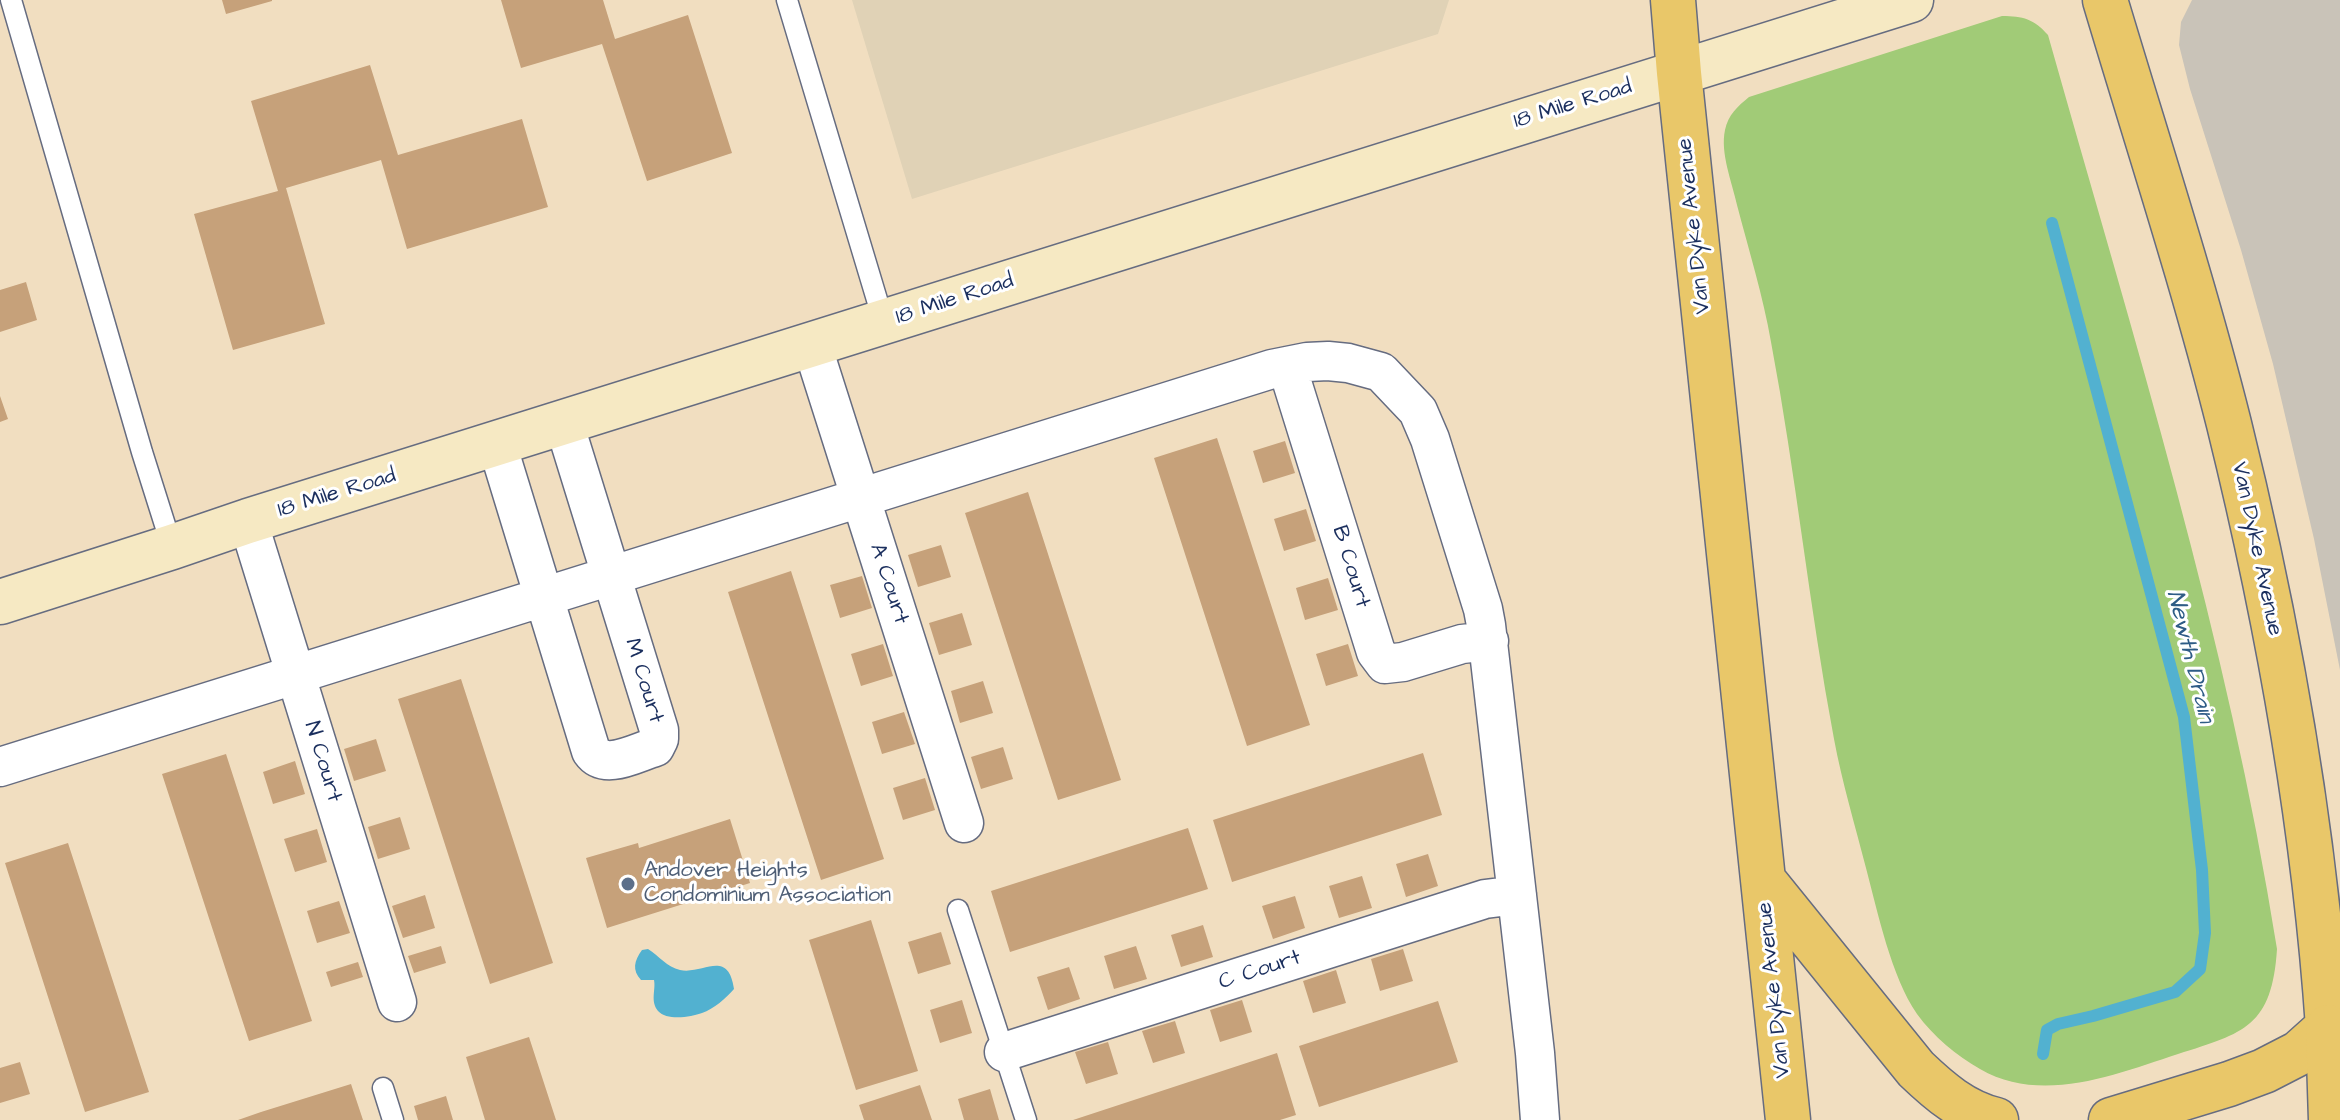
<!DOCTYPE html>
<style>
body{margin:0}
canvas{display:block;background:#f1dec0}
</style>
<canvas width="2340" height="1120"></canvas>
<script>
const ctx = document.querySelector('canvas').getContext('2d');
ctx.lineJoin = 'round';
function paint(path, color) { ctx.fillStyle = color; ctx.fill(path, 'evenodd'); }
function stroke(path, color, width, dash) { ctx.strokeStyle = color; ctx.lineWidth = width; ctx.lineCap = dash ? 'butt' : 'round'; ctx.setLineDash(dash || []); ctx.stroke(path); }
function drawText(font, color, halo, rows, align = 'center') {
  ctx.font = font + ' "Architects Daughter",sans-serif'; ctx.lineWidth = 6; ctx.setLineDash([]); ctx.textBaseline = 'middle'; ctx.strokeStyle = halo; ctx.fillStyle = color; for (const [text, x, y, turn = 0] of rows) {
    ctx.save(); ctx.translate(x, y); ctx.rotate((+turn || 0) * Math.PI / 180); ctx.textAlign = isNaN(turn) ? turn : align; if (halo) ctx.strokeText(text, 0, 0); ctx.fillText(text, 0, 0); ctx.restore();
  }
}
const built = new Path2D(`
 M 852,0 L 1449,0 L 1438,34 L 912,199 Z`);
const industrial = new Path2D(`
 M 2192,0 L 2340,0 L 2340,670 L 2314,539 L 2273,364 L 2241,250 L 2190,89 L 2179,45 L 2181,22 Z`);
const green = new Path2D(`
 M 2002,16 C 2023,16 2034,19 2048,35 C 2133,337 2228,638 2277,949 C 2272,1026 2245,1033 2178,1054 C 2117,1074 2042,1105 1980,1069 C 1957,1056 1933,1036 1917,1014 C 1891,976 1878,913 1866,868 C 1855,825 1842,782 1834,739 C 1809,607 1796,474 1771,342 C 1763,296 1749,251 1737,205 C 1732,182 1720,153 1725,130 C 1728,115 1738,106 1749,97 Z`);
const water = new Path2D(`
 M 648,949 C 659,956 667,967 680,970 C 703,975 728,948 734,989 C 726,998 714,1009 702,1013 C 691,1017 667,1021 658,1011 C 650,1001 656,990 654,980 L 641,980 C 632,970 634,961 642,950 Z`);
const stream = new Path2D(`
 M 2043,1054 L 2047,1030 L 2058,1024 L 2093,1016 L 2175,992 L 2200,969 L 2205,933 L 2202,870 L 2184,717 L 2052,223`);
const building = new Path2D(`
 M 222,0 L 272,0 L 272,1 L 226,14 Z
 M 501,0 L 603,0 L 615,39 L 688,15 L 732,153 L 647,181 L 602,44 L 521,68 Z
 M 370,65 L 398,155 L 522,119 L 548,207 L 407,249 L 381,160 L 286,188 L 325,324 L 233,350 L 194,214 L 278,191 L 251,101 Z
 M 26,282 L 37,320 L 0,332 L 0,290 Z
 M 0,396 L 8,419 L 0,422 Z
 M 1217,438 L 1310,725 L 1247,746 L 1154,458 Z
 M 1285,441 L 1295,473 L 1263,483 L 1253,451 Z
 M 1028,492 L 1121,780 L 1058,800 L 965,513 Z
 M 1306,509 L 1316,541 L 1284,551 L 1274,519 Z
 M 941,545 L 951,577 L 918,587 L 908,555 Z
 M 791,571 L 884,859 L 821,880 L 728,592 Z
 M 862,576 L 872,608 L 840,618 L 830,585 Z
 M 1328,578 L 1338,610 L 1305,620 L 1296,588 Z
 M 962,613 L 972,645 L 939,655 L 929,623 Z
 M 883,644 L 893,676 L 861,686 L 851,654 Z
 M 1348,644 L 1358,676 L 1326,686 L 1316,654 Z
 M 461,679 L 553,963 L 490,984 L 398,699 Z
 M 983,681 L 993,713 L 960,723 L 951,691 Z
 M 904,712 L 915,744 L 882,754 L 872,722 Z
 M 376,739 L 386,771 L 354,781 L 344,749 Z
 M 1003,747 L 1013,779 L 981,789 L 971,757 Z
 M 1423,753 L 1442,815 L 1232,882 L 1213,820 Z
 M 226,754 L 312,1021 L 249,1041 L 162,774 Z
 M 295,761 L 305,794 L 273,804 L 263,772 Z
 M 925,778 L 935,810 L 903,820 L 893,788 Z
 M 400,817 L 410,849 L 378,859 L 368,827 Z
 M 730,819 L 750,883 L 607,928 L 586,858 L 638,843 L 639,848 Z
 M 1188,828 L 1208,889 L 1010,952 L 991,891 Z
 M 317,829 L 327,862 L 295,872 L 284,839 Z
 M 68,843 L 149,1092 L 85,1112 L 5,863 Z
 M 1428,854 L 1438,886 L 1406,897 L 1396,864 Z
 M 1362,876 L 1372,908 L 1339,918 L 1329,886 Z
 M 425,895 L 435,928 L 403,938 L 392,906 Z
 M 1295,896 L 1305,928 L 1273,939 L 1262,906 Z
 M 339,901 L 350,933 L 317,943 L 307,911 Z
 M 871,920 L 918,1071 L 856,1090 L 809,940 Z
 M 1203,925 L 1213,957 L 1181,967 L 1171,935 Z
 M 941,932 L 951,964 L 918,974 L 908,942 Z
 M 441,946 L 446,963 L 414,973 L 408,956 Z
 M 1136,946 L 1147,979 L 1114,989 L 1104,956 Z
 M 1403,949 L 1413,981 L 1380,991 L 1371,959 Z
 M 358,962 L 363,977 L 331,987 L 326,972 Z
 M 1069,967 L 1080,999 L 1048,1010 L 1037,977 Z
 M 1336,970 L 1346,1003 L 1313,1013 L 1303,981 Z
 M 962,1000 L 972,1033 L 940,1043 L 930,1010 Z
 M 1242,1000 L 1252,1032 L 1220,1042 L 1210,1010 Z
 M 1438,1001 L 1458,1062 L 1319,1107 L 1299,1046 Z
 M 1175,1021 L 1185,1053 L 1153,1063 L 1142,1031 Z
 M 529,1037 L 556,1120 L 485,1120 L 466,1057 Z
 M 1108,1042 L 1118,1074 L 1086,1084 L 1075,1052 Z
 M 1277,1053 L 1296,1115 L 1280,1120 L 1073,1120 Z
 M 20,1062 L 30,1094 L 0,1103 L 0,1068 Z
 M 351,1084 L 363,1120 L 238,1120 L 261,1112 Z
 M 920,1085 L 932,1120 L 864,1120 L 859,1105 Z
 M 990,1089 L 999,1120 L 964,1120 L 958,1099 Z
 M 446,1096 L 453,1120 L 418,1120 L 414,1106 Z`);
const lane = new Path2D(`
 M 11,0 L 142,452 L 172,547
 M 787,0 L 884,323
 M 958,910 L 1026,1120
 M 383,1088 L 393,1120`);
const street = new Path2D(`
 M 812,345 L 964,823
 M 1287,366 L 1376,652 L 1385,664 L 1403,662 L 1462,644 L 1489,641
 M 497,444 L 591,751 C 605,771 635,753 655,747 L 659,739 L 659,730 L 564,423
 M 248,521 L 397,1002
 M 0,767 L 1272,369 L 1307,362 L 1328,361 L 1348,363 L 1381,372 L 1418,411 L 1430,439 L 1483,609 L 1486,625 L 1535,1053 L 1540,1120
 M 1004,1052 L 1485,899 L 1517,895`);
const secondary = new Path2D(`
 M 0,602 L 172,547 L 248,521 L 1911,0`);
const primary = new Path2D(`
 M 1673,0 L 1679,73 L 1788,1120
 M 2105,0 C 2147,141 2193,281 2229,424 C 2278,622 2314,823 2328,1027 L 2299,1053 L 2264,1071 L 2229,1084 L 2111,1120
 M 1764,881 L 1916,1069 C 1939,1091 1963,1112 1996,1120`);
const highway = new Path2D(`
 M 2328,1027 L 2331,1120`);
const markers = [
 [628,884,8,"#5c6f8a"]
];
const streetNames = [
 ["18 Mile Road",1573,105,-17],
 ["Van Dyke Avenue",1695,226,-96],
 ["18 Mile Road",955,300,-18],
 ["18 Mile Road",337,494,-17],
 ["Van Dyke Avenue",2256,549,78],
 ["B Court",1350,567,73],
 ["A Court",888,584,72],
 ["M Court",643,681,73],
 ["N Court",322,762,73],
 ["C Court",1260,971,-18],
 ["Van Dyke Avenue",1775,990,-96]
];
const serviceNames = [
 ["Andover Heights",644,871],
 ["Condominium Association",644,896]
];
const waterNames = [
 ["Newth Drain",2189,657,76]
];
paint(built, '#e0d2b6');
paint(industrial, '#c9c3b8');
paint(green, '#a1cb77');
paint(water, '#52b1d0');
stroke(stream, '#52b1d0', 12);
paint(building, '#c6a17a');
stroke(lane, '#666c80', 23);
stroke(street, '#666c80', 41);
stroke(secondary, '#666c80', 47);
stroke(primary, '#666c80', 47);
stroke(highway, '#666c80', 47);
stroke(lane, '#fff', 20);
stroke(street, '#fff', 38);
stroke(secondary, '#f6e9c3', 44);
stroke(primary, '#e9c769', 44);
stroke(highway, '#e9c769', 44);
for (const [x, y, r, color] of markers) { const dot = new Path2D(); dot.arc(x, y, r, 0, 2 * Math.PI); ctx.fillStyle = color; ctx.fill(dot); stroke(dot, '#fff', 3); }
drawText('22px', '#1b2f5e', '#fff', streetNames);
drawText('22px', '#4e5e75', '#fff', serviceNames, 'left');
drawText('italic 24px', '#2e5c86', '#fff', waterNames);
</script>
